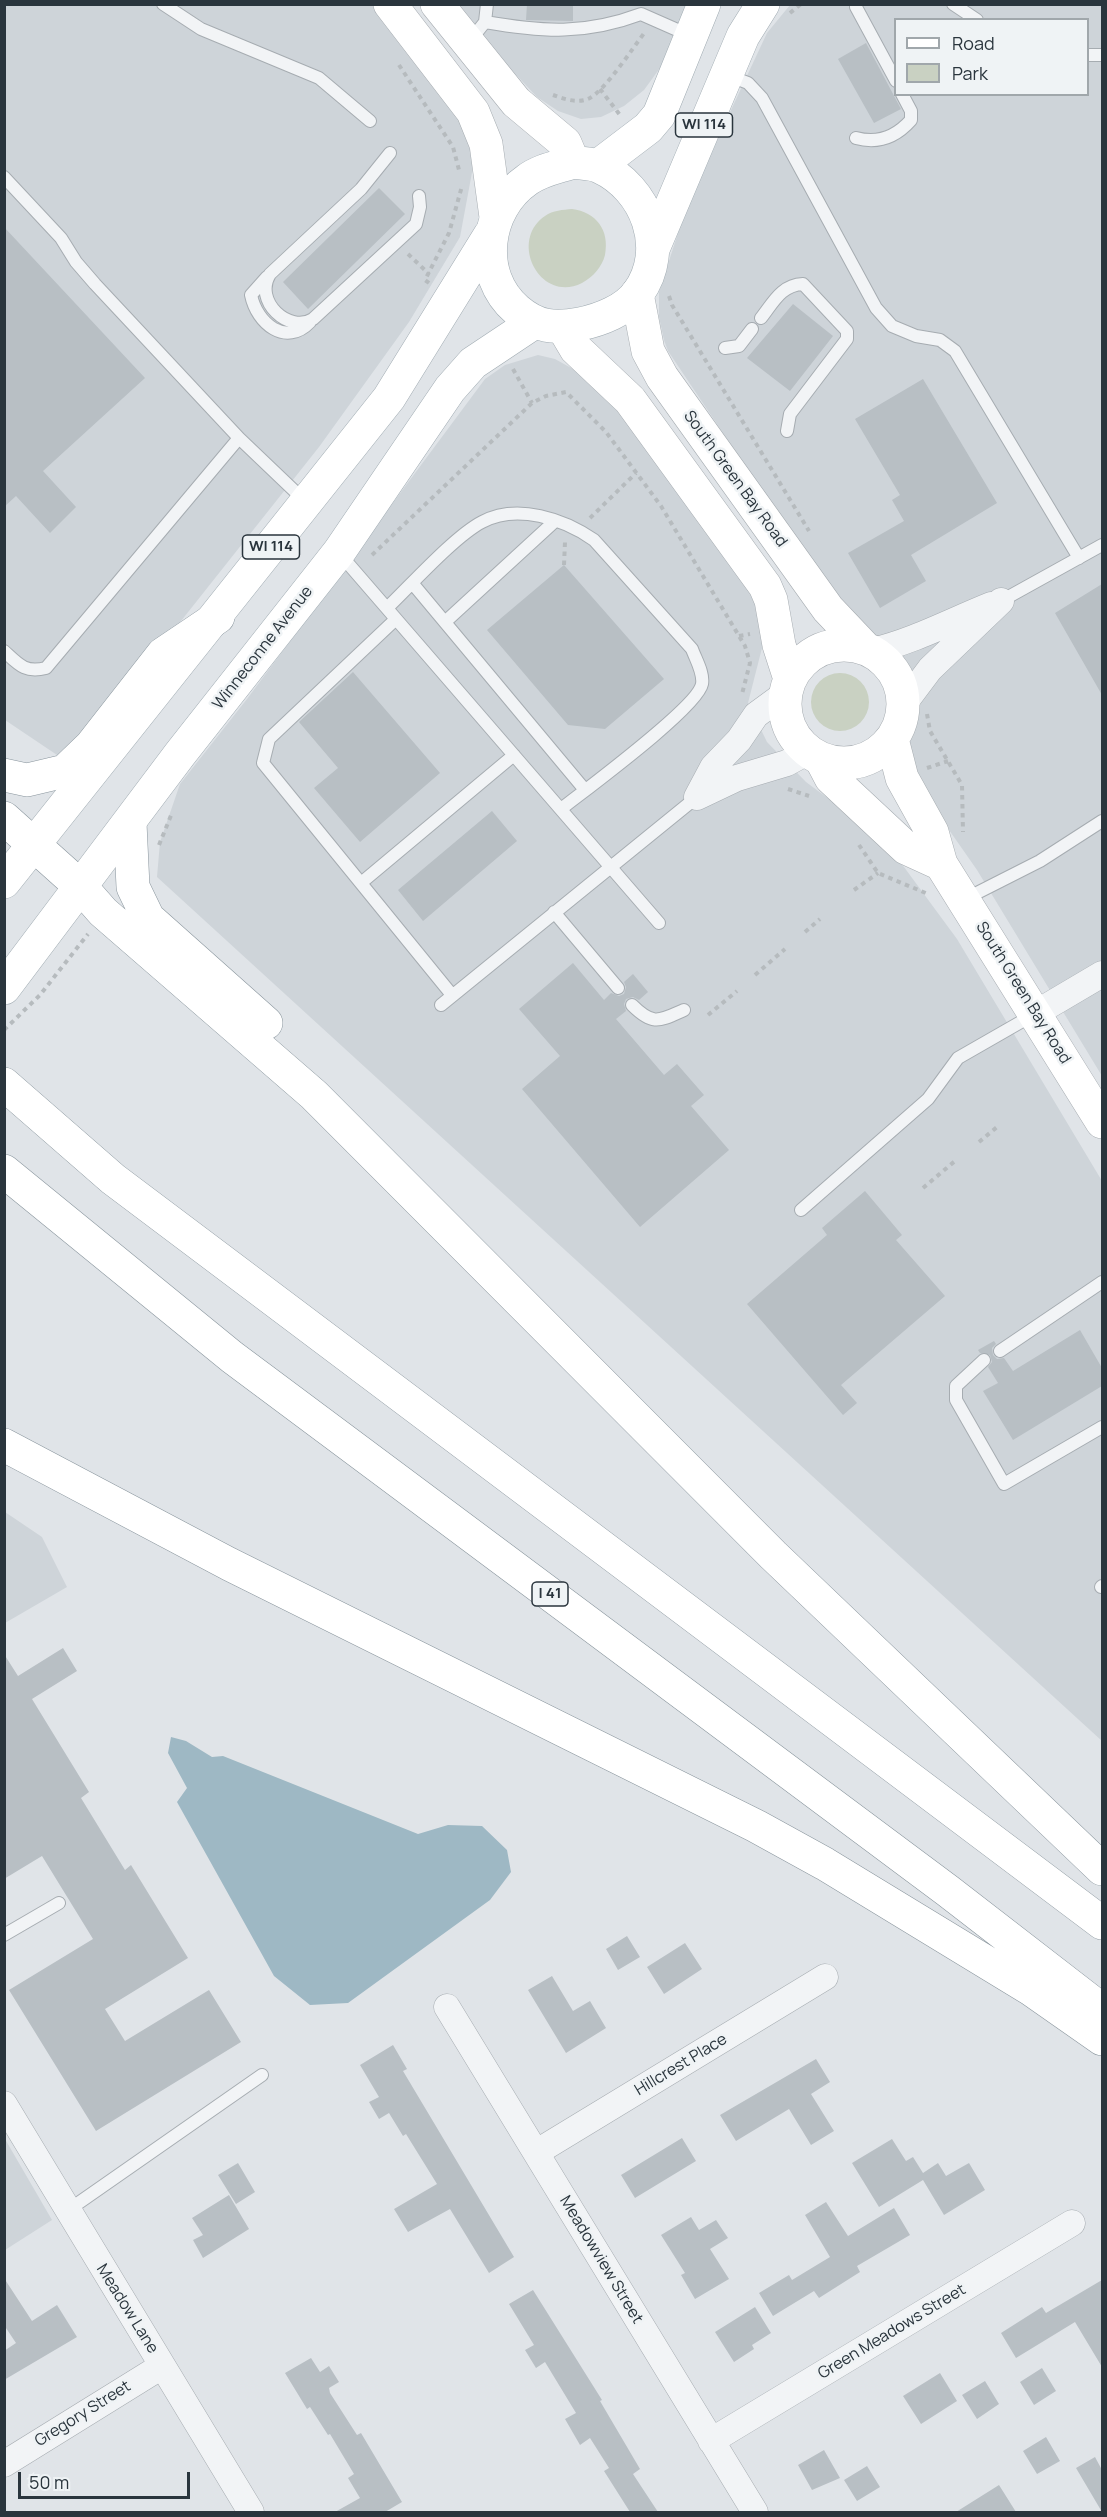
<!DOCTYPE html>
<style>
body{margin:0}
#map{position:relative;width:1107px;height:2517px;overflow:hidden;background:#e0e4e8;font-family:Manrope,sans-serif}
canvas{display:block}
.frame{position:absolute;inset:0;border:6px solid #2a353d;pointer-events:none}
.legend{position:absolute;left:894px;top:18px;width:195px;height:78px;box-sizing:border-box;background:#eff3f5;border:2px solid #a0a7ab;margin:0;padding:8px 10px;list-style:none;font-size:18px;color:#2a353d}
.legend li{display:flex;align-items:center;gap:12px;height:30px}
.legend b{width:30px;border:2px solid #a0a7ab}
.scale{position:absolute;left:18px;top:2472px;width:172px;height:27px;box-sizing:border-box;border:3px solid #2a353d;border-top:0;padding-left:8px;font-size:18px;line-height:21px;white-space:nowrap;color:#2a353d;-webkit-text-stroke:4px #eff3f5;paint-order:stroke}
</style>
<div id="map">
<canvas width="1107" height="2517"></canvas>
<div class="frame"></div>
<ul class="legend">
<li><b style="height:8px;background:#fff"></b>Road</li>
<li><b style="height:16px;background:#c9d1c2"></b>Park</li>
</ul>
<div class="scale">50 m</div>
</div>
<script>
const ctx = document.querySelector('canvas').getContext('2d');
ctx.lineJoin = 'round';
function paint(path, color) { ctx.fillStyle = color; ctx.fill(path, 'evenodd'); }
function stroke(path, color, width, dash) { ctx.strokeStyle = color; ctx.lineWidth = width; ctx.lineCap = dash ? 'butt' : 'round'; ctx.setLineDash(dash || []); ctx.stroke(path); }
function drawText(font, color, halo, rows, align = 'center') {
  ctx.font = font + ' Manrope,sans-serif'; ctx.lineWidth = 5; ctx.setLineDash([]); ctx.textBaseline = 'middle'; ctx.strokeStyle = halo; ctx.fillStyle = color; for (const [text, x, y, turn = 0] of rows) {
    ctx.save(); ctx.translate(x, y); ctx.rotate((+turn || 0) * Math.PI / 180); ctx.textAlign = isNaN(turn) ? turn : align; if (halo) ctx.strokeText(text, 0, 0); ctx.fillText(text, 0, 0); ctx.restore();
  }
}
const built = new Path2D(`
 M 5,5 L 373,5 L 453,107 L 467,133 L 473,167 L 460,237 L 409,322 L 319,447 L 93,732 L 60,757 L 5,720 Z
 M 458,5 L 686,5 L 660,68 L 644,90 L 624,106 L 601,117 L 581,119 L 558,111 L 537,97 L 506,64 Z
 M 790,5 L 1102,5 L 1102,1076 L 977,870 L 917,784 L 909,738 L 914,715 L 907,672 L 902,659 L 855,617 L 822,581 L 668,351 L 664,340 L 659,317 L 659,292 L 688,202 L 767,33 ZM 896,20 L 1088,20 L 1088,94 L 896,94 Z
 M 538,355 L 555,359 L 573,369 L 593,384 L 635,428 L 747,587 L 759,613 L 764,640 L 748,703 L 767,742 L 806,782 L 861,823 L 904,867 L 957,939 L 1102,1181 L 1102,1741 L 157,877 L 160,842 L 180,784 L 247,699 L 485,379 L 505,365 Z
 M 5,1512 L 42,1537 L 67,1587 L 5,1623 Z
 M 5,2139 L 52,2220 L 5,2250 L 4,2250 Z`);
const green = new Path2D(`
 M 572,209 C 596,212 610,230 605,255 C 602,267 593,277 582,283 C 540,304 508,241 545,216 C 553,210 563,210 572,209 Z
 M811 702a29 29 0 1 1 58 0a29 29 0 1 1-58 0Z`);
const water = new Path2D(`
 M 171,1737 L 186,1741 L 212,1757 L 223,1756 L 418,1834 L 448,1825 L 482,1826 L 507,1850 L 511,1872 L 490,1900 L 348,2003 L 310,2005 L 274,1976 L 177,1802 L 187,1788 L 168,1753 Z`);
const building = new Path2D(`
 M 527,4 L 573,4 L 573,21 L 526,20 Z
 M 866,43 L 901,109 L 874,123 L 838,59 Z
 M 379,188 L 405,214 L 308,309 L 283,282 Z
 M 4,227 L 145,378 L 43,471 L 76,507 L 50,533 L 16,496 L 4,507 Z
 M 793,304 L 833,336 L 790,391 L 747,358 Z
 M 923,379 L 997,503 L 911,555 L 926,581 L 880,608 L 848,553 L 904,521 L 892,500 L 900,495 L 855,419 Z
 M 564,565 L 664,679 L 605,729 L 568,725 L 487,630 Z
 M 1102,584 L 1102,695 L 1055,613 Z
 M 353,672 L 440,773 L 360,842 L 314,788 L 338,768 L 299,722 Z
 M 492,811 L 517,841 L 423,921 L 398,890 Z
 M 573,963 L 604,1000 L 611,993 L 619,996 L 624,994 L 626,987 L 624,982 L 633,974 L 648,992 L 639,1000 L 633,997 L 626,999 L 624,1004 L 626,1011 L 616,1019 L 664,1075 L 677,1064 L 704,1095 L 691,1106 L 729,1150 L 640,1227 L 522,1089 L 560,1056 L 519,1009 Z
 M 865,1191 L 902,1235 L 896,1240 L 945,1296 L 841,1385 L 857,1403 L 843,1415 L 747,1304 L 827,1235 L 822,1228 Z
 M 1080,1330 L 1102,1368 L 1102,1386 L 1013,1440 L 983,1391 L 998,1383 L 988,1367 L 992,1362 L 990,1355 L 980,1353 L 978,1350 L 994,1341 L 996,1344 L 992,1348 L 993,1355 L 997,1359 L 1004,1358 L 1013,1371 Z
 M 63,1648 L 77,1671 L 32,1699 L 89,1792 L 81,1798 L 125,1870 L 131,1865 L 188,1958 L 105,2009 L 125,2041 L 209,1990 L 241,2042 L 96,2131 L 9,1990 L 93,1939 L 42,1856 L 4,1879 L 4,1654 L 18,1676 Z
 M 627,1936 L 640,1957 L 618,1970 L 606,1949 Z
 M 685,1943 L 702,1969 L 664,1994 L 647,1967 Z
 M 552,1976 L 573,2011 L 590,2001 L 606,2028 L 566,2053 L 528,1990 Z
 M 393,2045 L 407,2069 L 403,2071 L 514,2257 L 489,2273 L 450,2209 L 408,2232 L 394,2209 L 437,2184 L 406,2134 L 403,2136 L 389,2113 L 379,2119 L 369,2102 L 379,2097 L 360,2065 Z
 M 816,2059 L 830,2082 L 811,2094 L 834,2131 L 811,2145 L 789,2109 L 736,2141 L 720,2115 Z
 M 682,2138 L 696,2161 L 635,2198 L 621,2175 Z
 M 892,2139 L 906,2161 L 913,2157 L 923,2173 L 938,2163 L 946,2176 L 969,2163 L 985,2190 L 944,2215 L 923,2180 L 879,2207 L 852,2163 Z
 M 238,2163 L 255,2192 L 236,2204 L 218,2175 Z
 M 229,2195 L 249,2229 L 203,2258 L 193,2240 L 203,2235 L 192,2218 Z
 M 826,2202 L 848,2236 L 894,2208 L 910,2235 L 857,2266 L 860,2272 L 819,2298 L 814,2291 L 773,2316 L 759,2293 L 789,2275 L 792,2280 L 830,2257 L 805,2215 Z
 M 691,2217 L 699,2230 L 716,2220 L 728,2238 L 710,2249 L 729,2279 L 695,2299 L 681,2275 L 685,2273 L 661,2235 Z
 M 4,2278 L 32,2321 L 57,2305 L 77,2337 L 4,2380 L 4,2351 L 16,2343 L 4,2325 Z
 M 1102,2280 L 1102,2367 L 1075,2322 L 1016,2358 L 1001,2333 L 1042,2307 L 1046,2313 Z
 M 533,2290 L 602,2400 L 600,2401 L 640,2469 L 633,2474 L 658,2512 L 630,2512 L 604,2471 L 609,2468 L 590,2438 L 580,2445 L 565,2419 L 576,2413 L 545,2362 L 536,2368 L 525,2350 L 534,2345 L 509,2304 Z
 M 755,2307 L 771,2333 L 752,2345 L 754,2349 L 734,2362 L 715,2332 Z
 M 311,2358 L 320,2372 L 329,2366 L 339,2382 L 329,2388 L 330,2393 L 357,2435 L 361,2433 L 402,2502 L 385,2512 L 335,2512 L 360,2498 L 348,2478 L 354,2474 L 330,2434 L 328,2435 L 310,2407 L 307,2409 L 285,2373 Z
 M 1042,2368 L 1056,2391 L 1034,2405 L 1020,2382 Z
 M 940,2373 L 957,2401 L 921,2424 L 903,2396 Z
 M 985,2381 L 999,2404 L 977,2419 L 962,2395 Z
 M 1046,2437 L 1060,2461 L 1037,2474 L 1023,2451 Z
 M 824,2450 L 840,2478 L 812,2490 L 798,2465 Z
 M 1095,2457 L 1102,2470 L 1102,2512 L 1076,2468 Z
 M 867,2466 L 880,2487 L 857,2501 L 844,2480 Z
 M 999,2485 L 1016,2512 L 956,2512 Z`);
const path = new Path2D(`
 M 790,13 L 801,4
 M 399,65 L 453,147 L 459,170
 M 600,89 L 620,115
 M 553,95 C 564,99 578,104 590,98 C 605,90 633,48 645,32
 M 408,254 L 429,274
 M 429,283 L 425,280 L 449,233 L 462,186
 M 669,296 L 672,305 L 809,531
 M 513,369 L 532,403
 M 590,518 L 636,473
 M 372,555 L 532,403 L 546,396 L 566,392 L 606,432 L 661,506 L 745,646 L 750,663 L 742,694
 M 564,565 L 565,542
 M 739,636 L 750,634
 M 927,714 L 930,731 L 962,785 L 963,832
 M 927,768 L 948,761
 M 788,789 L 809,796
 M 159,845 L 172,813
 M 859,845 L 878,873 L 928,894
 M 854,890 L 878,873
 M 805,932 L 820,919
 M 755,975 L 785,949
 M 708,1015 L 737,991
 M 4,1030 L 40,995 L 88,934
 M 979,1142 L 997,1127
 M 923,1188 L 955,1161`);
const service = new Path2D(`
 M 163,4 L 201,29 L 319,78 L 370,121
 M 953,4 L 977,20
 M 856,7 L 896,81
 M 485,22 C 543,32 585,35 641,14 L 691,36
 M 469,42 L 485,22 L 487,4
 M 1088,55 L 1102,55
 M 727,75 L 748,83 L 762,98 L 876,308 L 892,326 L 916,336 L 940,340 L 955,351 L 1079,558
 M 856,138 C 878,144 896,137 911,120 L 911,111 L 902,94
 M 390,153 L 361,189 L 270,274 C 253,301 289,334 313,319 L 416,224 L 420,207 L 419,196
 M 4,177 L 61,238 L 76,262 L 95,284 L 239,438 L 305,501
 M 267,277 L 251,295 C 257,324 286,347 310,322
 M 761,318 C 773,303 781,285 803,284 L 847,331 L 847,339 L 790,414 L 787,431
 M 725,348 L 739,346 L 752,329
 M 339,553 L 659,923
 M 413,584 L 585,790
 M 1001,601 L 1102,545
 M 387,608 C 411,585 455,536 482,522 C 517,503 564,519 594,540 L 692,649 C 696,660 704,673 702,684 C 698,707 585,790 561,809
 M 396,619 L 269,739 L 263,763 L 452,995
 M 445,622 L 555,521
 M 4,651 C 19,665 25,673 46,668 L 239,438
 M 361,883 L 514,755
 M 965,899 L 1040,861 L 1102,821
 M 554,912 L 618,988
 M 441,1005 L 697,797
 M 632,1005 C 653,1026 659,1021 684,1010
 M 801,1210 L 928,1099 L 958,1058 L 1033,1015
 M 1000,1351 L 1102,1282
 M 984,1360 L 956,1386 L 956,1400 L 1004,1484 L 1102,1427
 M 1101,1587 L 1102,1586
 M 4,1935 L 59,1903
 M 67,2211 L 262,2075`);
const minor = new Path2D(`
 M 872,651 C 914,641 951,621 991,605
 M 903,705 L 930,669 L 1001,601
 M 697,797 L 713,767 L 739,740 L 756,715 L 786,693
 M 697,797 L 737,778 L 787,763 L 809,751
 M 1036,1013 L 1102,974
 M 447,2007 L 755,2512
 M 4,2104 L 251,2512
 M 537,2152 L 825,1977
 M 711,2441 L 1072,2223
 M 4,2464 L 162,2366`);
const secondary = new Path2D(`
 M 390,4 L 473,112 L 486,144 L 496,217
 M 437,4 L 516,102 L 565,143 L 573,162
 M 637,294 L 648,351 L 662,377 L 828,609 L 865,648
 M 563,327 L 576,349 L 630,400 L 765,586 L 771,600 L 779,645 L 790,679
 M785 704a59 59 0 1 1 118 0a59 59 0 1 1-118 0Z
 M 892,739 L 902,778 L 932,832 L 941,864 L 1102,1122
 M 821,759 L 831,778 L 906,848 L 941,864`);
const primary = new Path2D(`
 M 573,162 C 582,164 592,163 600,167 C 646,188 670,249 638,293 C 626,310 600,320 580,324 C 554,329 537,327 517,310 C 476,275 485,209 527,180 C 540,170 558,167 573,162 Z
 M 598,166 L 648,128 L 659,115 L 704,4
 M 653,249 L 743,36 L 763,4
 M 4,882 L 389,398 L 490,235
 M 4,988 L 180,754 L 339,552 L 450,389 L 473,363 L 533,323`);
const motorway = new Path2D(`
 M 4,775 L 27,780 L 65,771 L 91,746 L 163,654 L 218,617
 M 4,818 L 81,887 L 103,912 L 314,1095 L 773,1555 L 1102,1869
 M 130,823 L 133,887 L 148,918 L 266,1023
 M 4,1084 L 113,1179 L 1102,1923
 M 4,1171 L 232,1357 L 948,1891 L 1102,2010
 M 4,1445 L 229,1564 L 756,1826 L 825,1864 L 1032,1990 L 1102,2039`);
const shields = [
 [704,125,57],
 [271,547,57],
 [550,1594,36]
];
const shieldNames = [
 ["WI 114",704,125],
 ["WI 114",271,547],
 ["I 41",550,1594]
];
const streetNames = [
 ["South Green Bay Road",735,479,54],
 ["Winneconne Avenue",263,648,-52],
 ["South Green Bay Road",1023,993,58],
 ["Hillcrest Place",681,2065,-31],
 ["Meadowview Street",601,2260,59],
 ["Meadow Lane",127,2309,58],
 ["Green Meadows Street",892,2332,-31],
 ["Gregory Street",83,2414,-32]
];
paint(built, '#ced4d9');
paint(green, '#c9d1c2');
paint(water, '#9eb8c4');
paint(building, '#b8bfc4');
stroke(service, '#a6acb1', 14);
stroke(minor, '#a6acb1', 27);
stroke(secondary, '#a6acb1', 34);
stroke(primary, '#a0abb2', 34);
stroke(motorway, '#89959d', 34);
stroke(path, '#b6bbbe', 4, [4.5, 4.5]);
stroke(service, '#f2f4f6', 12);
stroke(minor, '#f2f4f6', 26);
stroke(secondary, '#fff', 33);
stroke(primary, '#fff', 33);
stroke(motorway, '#fff', 33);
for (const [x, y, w] of shields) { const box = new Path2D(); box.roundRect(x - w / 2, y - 12, w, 24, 4.5); ctx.fillStyle = '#eff3f5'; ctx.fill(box); stroke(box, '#2a353d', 1.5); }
drawText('bold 15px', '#2a353d', null, shieldNames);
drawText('16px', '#2a353d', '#eff3f5', streetNames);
</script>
